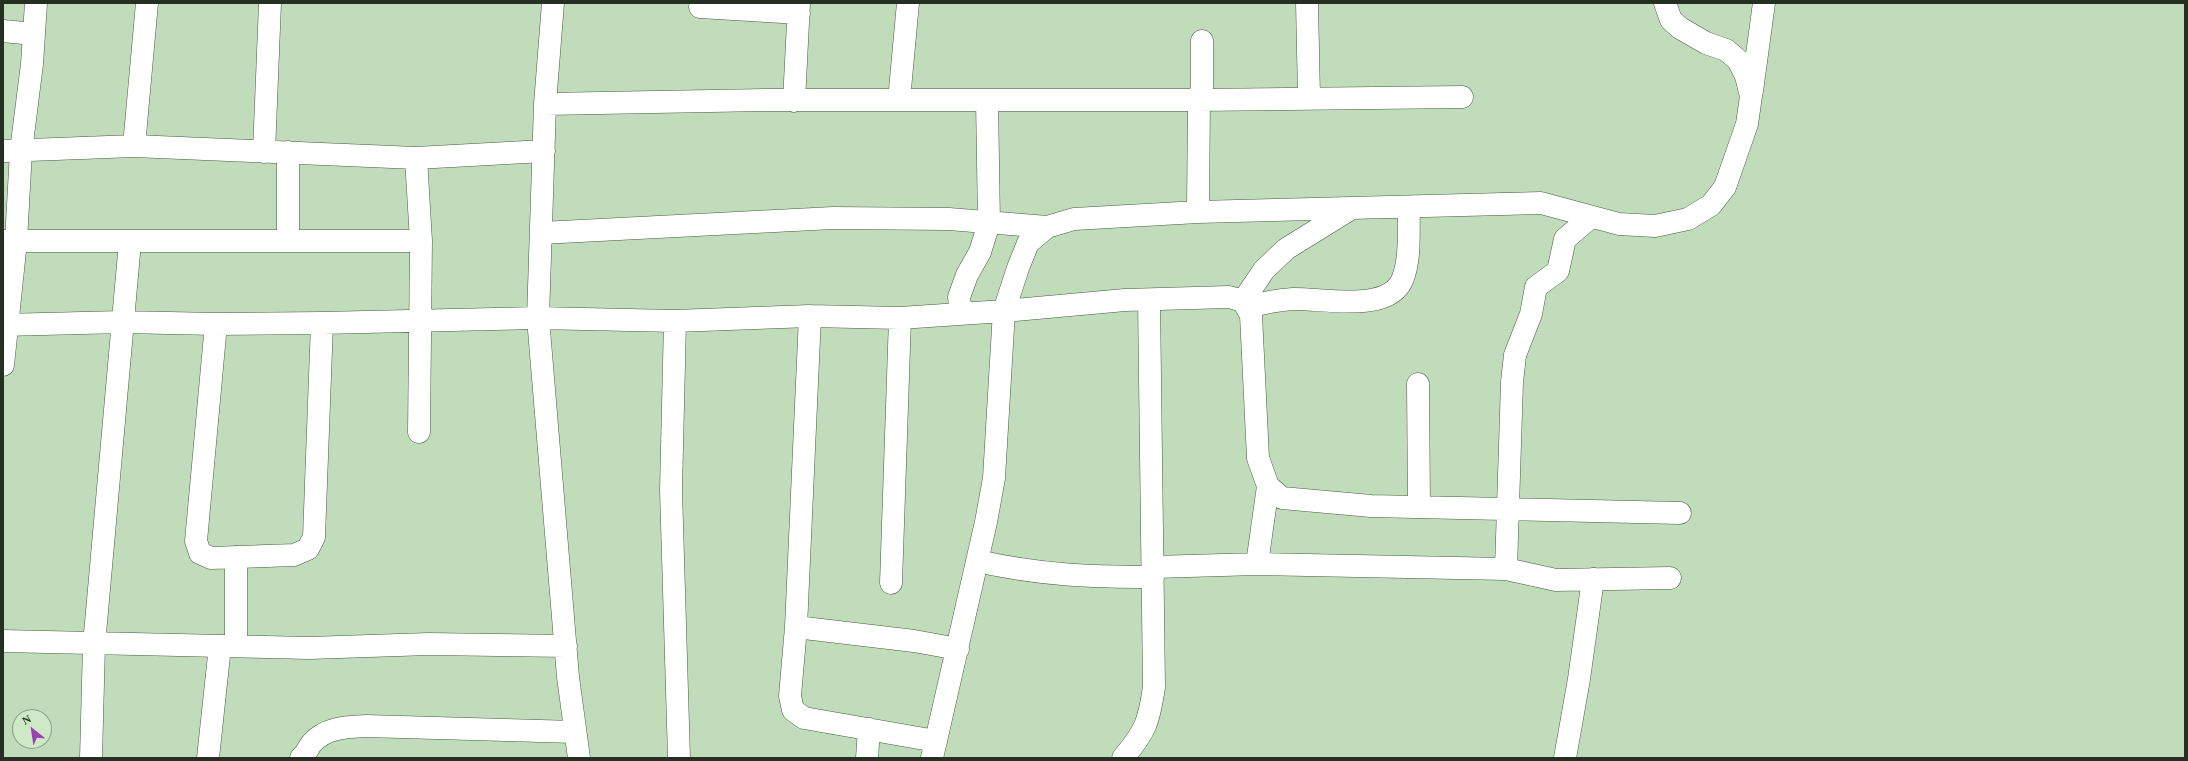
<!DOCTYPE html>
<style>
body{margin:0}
#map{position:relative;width:2188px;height:761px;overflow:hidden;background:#c1dcbb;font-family:Georgia,serif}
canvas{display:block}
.frame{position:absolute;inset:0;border:4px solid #253023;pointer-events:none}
.north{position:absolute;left:12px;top:709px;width:40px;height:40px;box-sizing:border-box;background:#cee9c8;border:1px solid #8a9f86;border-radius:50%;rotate:330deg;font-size:11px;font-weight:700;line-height:16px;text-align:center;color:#253023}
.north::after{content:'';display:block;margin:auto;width:14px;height:18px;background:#9b42ae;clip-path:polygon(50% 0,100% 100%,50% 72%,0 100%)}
</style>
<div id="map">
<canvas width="2188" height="761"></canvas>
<div class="frame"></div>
<div class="north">N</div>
</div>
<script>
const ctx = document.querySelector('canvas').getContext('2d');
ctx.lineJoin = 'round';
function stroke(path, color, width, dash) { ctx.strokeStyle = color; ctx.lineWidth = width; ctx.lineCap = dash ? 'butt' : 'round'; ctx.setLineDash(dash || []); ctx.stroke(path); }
const minor = new Path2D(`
 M 553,3 L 545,104 L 538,318 L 568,677 L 579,758
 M 1307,3 L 1309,97
 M 700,7 L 799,13
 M 3,31 L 34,34
 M 1752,91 L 1764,3
 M 899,100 L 908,3
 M 794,101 L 799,3
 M 545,104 L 765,100 L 1199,100 L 1462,97
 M 134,146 L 147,3
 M 3,151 L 134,146 L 416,158 L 544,151
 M 264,152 L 270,3
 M 288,152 L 288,240
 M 416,158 L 421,241 L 419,432
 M 1198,212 L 1199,100 L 1202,86 L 1202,41
 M 541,233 L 833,218 L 949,219 L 1047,227
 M 3,241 L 421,241
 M 1243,301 L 1264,270 L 1286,249 L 1349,210
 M 1248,307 C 1263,303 1278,300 1293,299 C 1323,298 1390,314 1403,278 C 1411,257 1408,229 1409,208
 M 961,314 L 959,297 L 967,275 L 980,252 L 989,223 L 987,100
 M 810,316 L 796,627 L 790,696 L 793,710 L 804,718 L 936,741
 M 675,321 L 671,490 L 679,758
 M 216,324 L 196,541 L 200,553 L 211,558 L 294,555 L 308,549 L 314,537 L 322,323
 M 3,325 L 122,322 L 216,324 L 322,323 L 538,318 L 675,321 L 810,316 L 900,318 L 1004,311 L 1125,300 L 1229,297 L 1243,301 L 1251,315 L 1258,458 L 1268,486 L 1282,498 L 1371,506 L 1680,513
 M 3,365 L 16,241 L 21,151 L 32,64 L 36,3
 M 1418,384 L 1419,507
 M 977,561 C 1040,575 1090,577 1153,577
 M 1257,564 L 1268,486
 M 1154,567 L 1257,564 L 1506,569 L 1556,580 L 1670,578
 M 1506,569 L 1512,382 L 1515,355 L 1531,314 L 1536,287 L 1558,271 L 1565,239 L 1590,218
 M 891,583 L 900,318
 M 796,627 L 914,641 L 958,649
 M 3,641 L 309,648 L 429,644 L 566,646
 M 236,646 L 236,557
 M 91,758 L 94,645 L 130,242
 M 208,758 L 220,646
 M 301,758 C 306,754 308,748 312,743 C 326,727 347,727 366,726 L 575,732
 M 867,758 L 869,729
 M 932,758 L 986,522 L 994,478 L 1004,311 L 1018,268 L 1028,243 L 1047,227 L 1074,219 L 1198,212 L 1541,203 L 1619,224 L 1655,226 L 1688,219 L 1711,205 L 1725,187 L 1747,124 L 1751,96 L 1746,76 L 1738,60 L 1726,50 L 1706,43 L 1680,28 L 1671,20 L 1665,3
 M 1123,758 C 1146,731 1149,721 1154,687 L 1149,300
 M 1565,758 L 1579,679 L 1593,579`);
stroke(minor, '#445b3f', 23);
stroke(minor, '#fff', 22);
</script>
